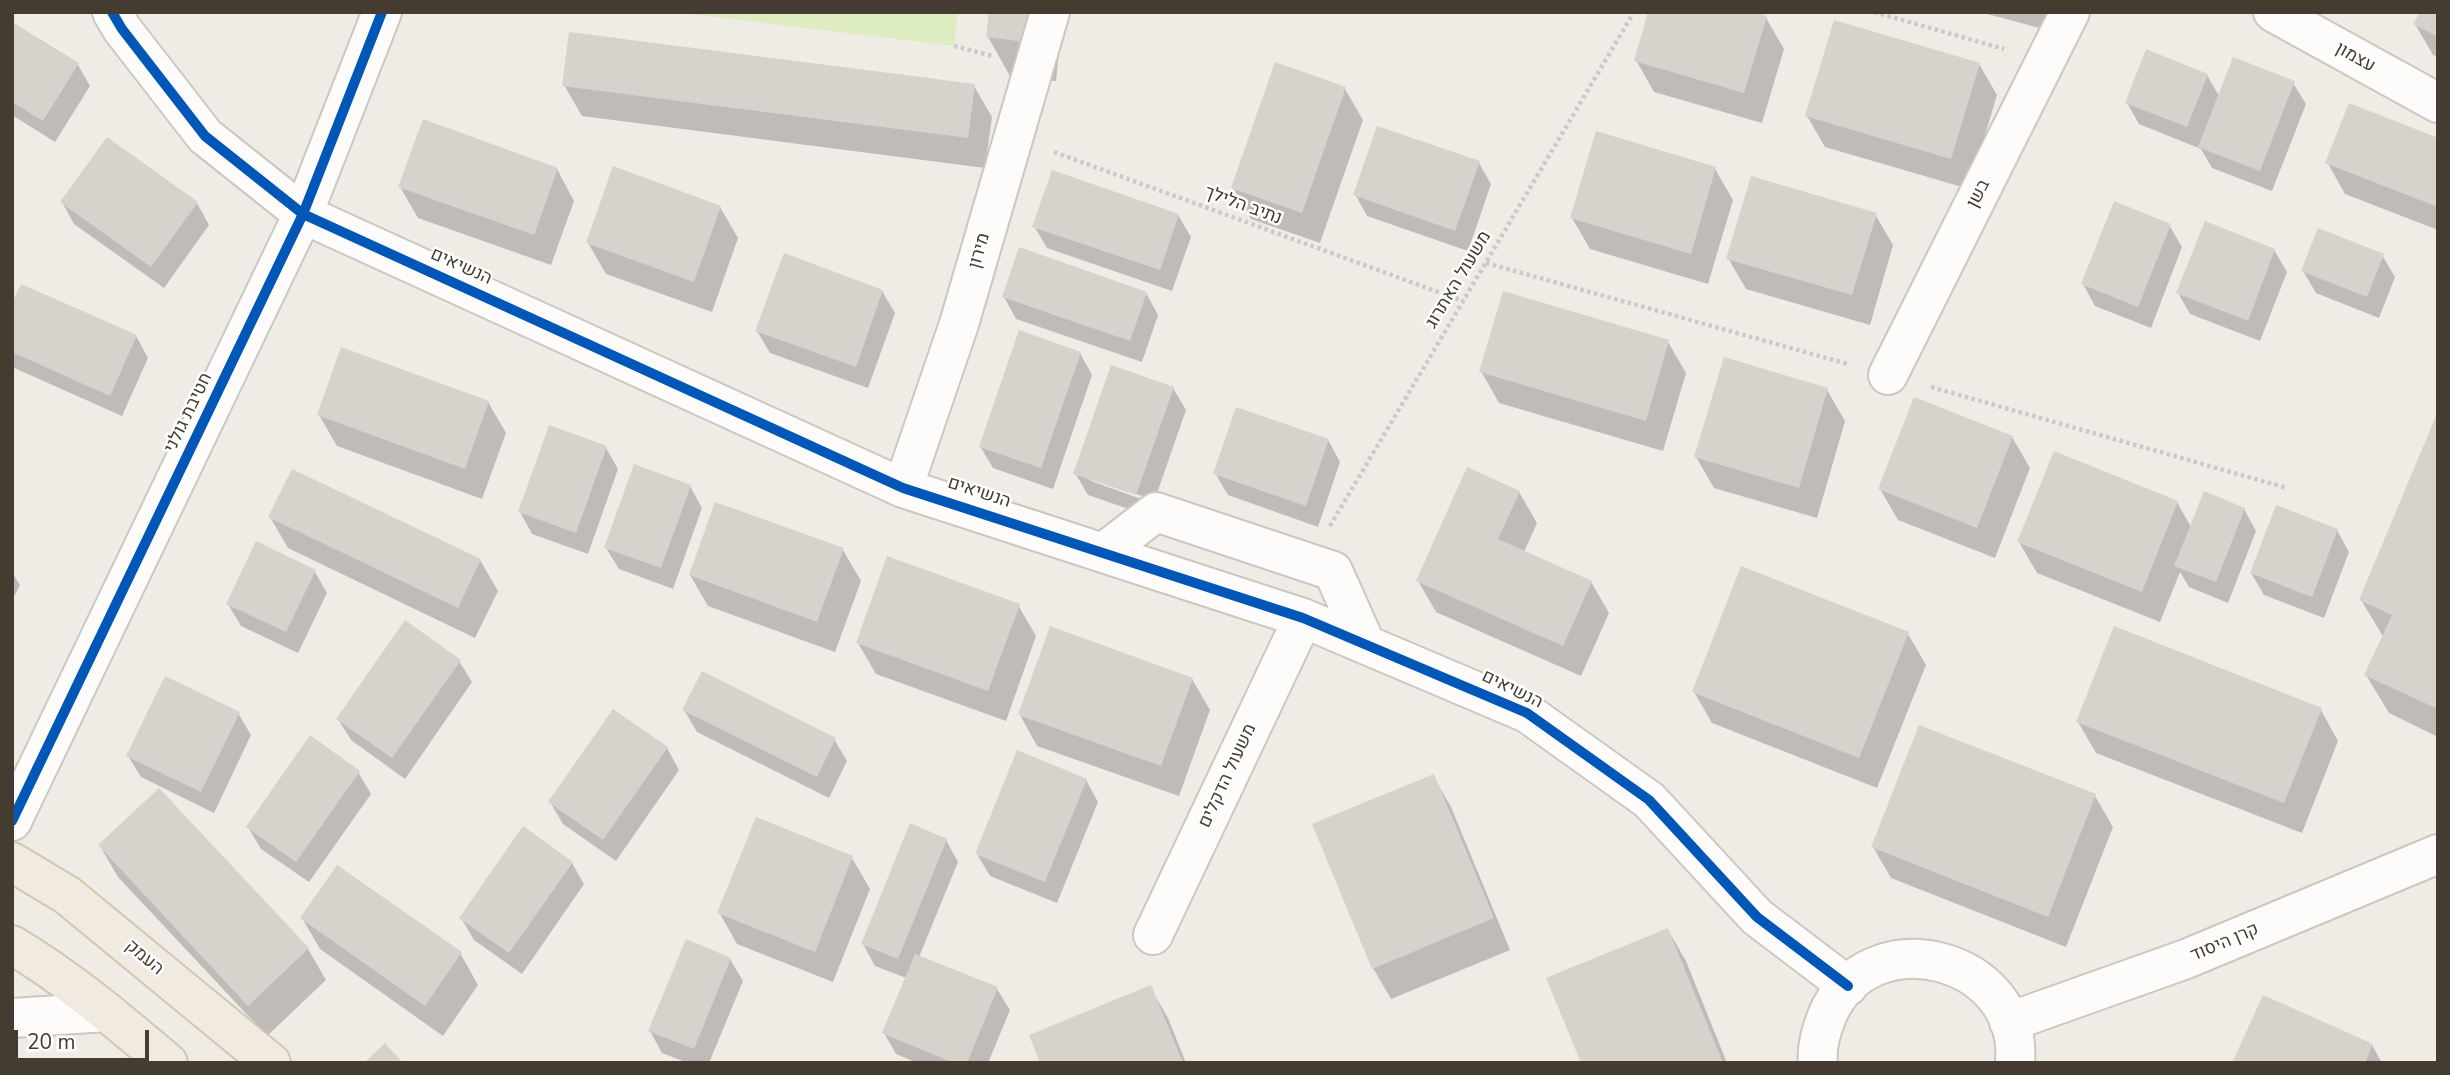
<!DOCTYPE html>
<meta charset="utf-8">
<style>
body{margin:0}
#map{position:relative;width:2450px;height:1075px;overflow:hidden;background:#efebe5;font-family:"Nunito Sans",sans-serif}
canvas{display:block}
.frame{position:absolute;inset:0;border:14px solid #443c31;pointer-events:none}
.scale{position:absolute;left:14px;top:1030px;width:135px;height:32px;box-sizing:border-box;border:4px solid #443c31;border-top:0;padding-left:9px;font-size:21px;line-height:24px;white-space:nowrap;color:#443c31;-webkit-text-stroke:5px #fff;paint-order:stroke}
</style>
<div id="map">
<canvas width="2450" height="1075"></canvas>
<div class="frame"></div>
<div class="scale">20 m</div>
</div>
<script>
const ctx = document.querySelector('canvas').getContext('2d');
ctx.lineJoin = 'round';
function paint(path, color) { ctx.fillStyle = color; ctx.fill(path, 'evenodd'); }
function stroke(path, color, width, dash) { ctx.strokeStyle = color; ctx.lineWidth = width; ctx.lineCap = dash ? 'butt' : 'round'; ctx.setLineDash(dash || []); ctx.stroke(path); }
function drawText(font, color, halo, rows, align = 'center') {
  ctx.font = font + ' "Nunito Sans",Heebo,sans-serif'; ctx.lineWidth = 5; ctx.setLineDash([]); ctx.textBaseline = 'middle'; ctx.strokeStyle = halo; ctx.fillStyle = color; for (const [text, x, y, turn = 0] of rows) {
    ctx.save(); ctx.translate(x, y); ctx.rotate((+turn || 0) * Math.PI / 180); ctx.textAlign = isNaN(turn) ? turn : align; if (halo) ctx.strokeText(text, 0, 0); ctx.fillText(text, 0, 0); ctx.restore();
  }
}
const green = new Path2D(`
 M 674,12 L 958,12 L 954,46 Z`);
const shadow = new Path2D(`
 M 1063,12 L 1056,81 L 1010,76 L 988,37 Z
 M 1980,12 L 2079,12 L 2073,37 Z
 M 2438,12 L 2438,57 L 2433,55 L 2415,24 Z
 M 1766,18 L 1784,49 L 1762,123 L 1654,92 L 1636,60 Z
 M 12,24 L 78,65 L 90,86 L 55,142 L 12,115 Z
 M 1979,64 L 1997,95 L 1969,189 L 1825,147 L 1807,116 Z
 M 2207,75 L 2219,96 L 2293,83 L 2306,104 L 2272,191 L 2212,168 L 2201,149 L 2139,124 L 2127,103 Z
 M 564,85 L 974,86 L 992,117 L 985,168 L 582,116 Z
 M 1345,89 L 1363,120 L 1320,243 L 1251,219 L 1233,188 Z
 M 2438,140 L 2438,230 L 2345,194 L 2327,162 Z
 M 1479,163 L 1491,184 L 1468,251 L 1367,216 L 1355,194 Z
 M 557,169 L 574,201 L 551,265 L 418,218 L 400,187 Z
 M 1715,169 L 1733,200 L 1708,284 L 1590,249 L 1572,218 Z
 M 62,202 L 197,203 L 209,225 L 164,288 L 74,224 Z
 M 720,207 L 738,238 L 712,312 L 606,274 L 588,243 Z
 M 1875,214 L 1893,245 L 1870,325 L 1746,289 L 1728,258 Z
 M 1178,215 L 1191,237 L 1172,291 L 1047,248 L 1034,226 Z
 M 2169,225 L 2182,247 L 2151,328 L 2095,306 L 2083,284 Z
 M 2274,250 L 2287,272 L 2260,341 L 2190,314 L 2178,293 Z
 M 2382,255 L 2395,277 L 2379,318 L 2316,293 L 2303,271 Z
 M 882,291 L 895,313 L 868,388 L 770,353 L 757,331 Z
 M 1146,293 L 1158,315 L 1142,362 L 1016,319 L 1004,297 Z
 M 12,308 L 136,336 L 148,358 L 122,416 L 12,367 Z
 M 1668,342 L 1686,373 L 1663,451 L 1499,403 L 1481,371 Z
 M 1080,353 L 1092,375 L 1053,489 L 993,468 L 980,446 Z
 M 1173,388 L 1186,410 L 1149,516 L 1088,495 L 1075,473 ZM 1091,478 L 1145,497 L 1144,500 L 1091,481 Z
 M 1827,390 L 1845,421 L 1817,518 L 1714,488 L 1696,457 Z
 M 488,402 L 506,433 L 482,499 L 337,446 L 319,415 Z
 M 2438,416 L 2438,737 L 2389,713 L 2366,675 L 2384,638 L 2361,600 Z
 M 2012,437 L 2030,468 L 1995,558 L 1898,520 L 1880,489 Z
 M 1328,440 L 1340,462 L 1318,527 L 1228,495 L 1215,473 Z
 M 606,448 L 618,469 L 588,554 L 532,534 L 520,512 Z
 M 690,486 L 702,508 L 673,589 L 619,569 L 606,548 Z
 M 1519,492 L 1537,523 L 1524,552 L 1591,582 L 1609,613 L 1581,676 L 1436,612 L 1418,581 Z
 M 2177,502 L 2191,527 L 2244,509 L 2256,531 L 2228,603 L 2189,587 L 2180,572 L 2160,622 L 2037,573 L 2019,542 Z
 M 270,517 L 480,560 L 498,591 L 475,638 L 288,548 Z
 M 2337,530 L 2349,552 L 2324,618 L 2264,595 L 2251,573 Z
 M 843,550 L 861,581 L 835,652 L 708,606 L 690,575 Z
 M 12,572 L 20,585 L 12,601 Z
 M 315,572 L 327,593 L 298,653 L 241,626 L 228,604 Z
 M 1018,605 L 1036,636 L 1006,721 L 876,674 L 858,643 Z
 M 1908,634 L 1926,665 L 1877,788 L 1712,723 L 1694,692 Z
 M 459,661 L 472,682 L 405,779 L 351,740 L 338,719 Z
 M 1192,679 L 1210,710 L 1179,796 L 1037,746 L 1020,715 Z
 M 684,710 L 834,739 L 847,761 L 829,798 L 697,732 Z
 M 2321,710 L 2338,741 L 2302,833 L 2096,753 L 2078,722 Z
 M 238,713 L 251,735 L 214,813 L 141,777 L 128,756 Z
 M 667,748 L 679,770 L 616,861 L 563,824 L 550,802 Z
 M 358,772 L 371,794 L 309,882 L 261,849 L 248,827 Z
 M 1433,776 L 1451,807 L 1510,950 L 1391,999 L 1373,968 Z
 M 1086,780 L 1098,802 L 1057,903 L 990,876 L 977,854 Z
 M 2095,796 L 2113,827 L 2066,947 L 1891,878 L 1873,847 Z
 M 946,840 L 958,862 L 919,957 L 997,989 L 1010,1010 L 988,1063 L 917,1063 L 896,1054 L 884,1033 L 906,978 L 875,966 L 863,944 Z
 M 100,846 L 308,949 L 326,980 L 267,1036 L 118,877 Z
 M 852,858 L 870,889 L 833,982 L 737,944 L 719,912 Z
 M 572,863 L 584,884 L 522,974 L 474,940 L 461,918 Z
 M 302,918 L 460,953 L 478,985 L 443,1036 L 320,949 Z
 M 1668,930 L 1686,961 L 1727,1063 L 1583,1063 Z
 M 730,959 L 743,981 L 709,1063 L 688,1063 L 662,1053 L 650,1031 Z
 M 1150,987 L 1168,1018 L 1186,1063 L 1042,1063 Z
 M 2372,1045 L 2382,1063 L 2234,1063 Z`);
const building = new Path2D(`
 M 989,12 L 1038,12 L 1034,43 L 986,37 Z
 M 1648,12 L 1753,12 L 1767,16 L 1744,93 L 1634,61 Z
 M 2420,12 L 2438,12 L 2438,37 L 2413,24 Z
 M 1834,20 L 1980,63 L 1951,159 L 1805,116 Z
 M 12,22 L 79,63 L 43,121 L 12,102 Z
 M 569,32 L 975,84 L 968,138 L 562,86 Z
 M 2146,49 L 2208,74 L 2187,127 L 2125,103 Z
 M 2233,57 L 2295,81 L 2260,171 L 2198,147 Z
 M 1275,62 L 1346,87 L 1302,213 L 1231,188 Z
 M 2349,103 L 2438,138 L 2438,207 L 2325,163 Z
 M 423,119 L 558,168 L 534,235 L 398,187 Z
 M 1377,126 L 1480,161 L 1455,231 L 1353,195 Z
 M 1596,131 L 1716,167 L 1691,254 L 1570,218 Z
 M 107,137 L 198,202 L 151,267 L 60,202 Z
 M 613,166 L 721,206 L 694,282 L 586,243 Z
 M 1052,170 L 1179,214 L 1160,270 L 1032,227 Z
 M 1751,176 L 1877,213 L 1852,295 L 1726,259 Z
 M 2114,201 L 2171,224 L 2138,307 L 2081,284 Z
 M 2205,221 L 2275,249 L 2248,321 L 2176,293 Z
 M 2318,228 L 2384,254 L 2367,297 L 2301,271 Z
 M 1019,247 L 1147,292 L 1130,341 L 1002,297 Z
 M 784,253 L 883,290 L 856,367 L 755,331 Z
 M 21,284 L 137,335 L 110,396 L 12,352 L 12,303 Z
 M 1503,291 L 1669,340 L 1646,421 L 1479,372 Z
 M 1019,330 L 1081,352 L 1041,468 L 979,447 Z
 M 341,347 L 489,401 L 465,469 L 317,415 Z
 M 1724,357 L 1828,388 L 1799,488 L 1694,457 Z
 M 1111,365 L 1174,387 L 1136,495 L 1073,474 Z
 M 1914,397 L 2013,436 L 1977,528 L 1878,489 Z
 M 1236,407 L 1329,439 L 1306,506 L 1213,474 Z
 M 2438,411 L 2438,709 L 2364,675 L 2392,615 L 2359,600 Z
 M 549,425 L 607,446 L 576,533 L 518,512 Z
 M 2054,451 L 2178,501 L 2142,592 L 2017,542 Z
 M 634,464 L 691,485 L 661,568 L 604,548 Z
 M 1467,467 L 1520,491 L 1498,539 L 1592,581 L 1563,646 L 1416,581 Z
 M 292,469 L 481,559 L 458,608 L 268,517 Z
 M 2204,491 L 2245,508 L 2216,582 L 2174,566 Z
 M 715,502 L 844,548 L 817,622 L 689,575 Z
 M 2276,505 L 2338,529 L 2312,597 L 2250,573 Z
 M 256,541 L 316,570 L 286,632 L 226,604 Z
 M 887,556 L 1020,604 L 988,691 L 856,643 Z
 M 1741,566 L 1909,632 L 1859,758 L 1692,692 Z
 M 405,620 L 461,660 L 392,758 L 336,719 Z
 M 1050,626 L 1193,678 L 1161,766 L 1018,715 Z
 M 2114,626 L 2322,708 L 2284,803 L 2076,722 Z
 M 702,671 L 836,738 L 817,777 L 682,710 Z
 M 165,676 L 240,712 L 201,792 L 126,756 Z
 M 613,709 L 668,747 L 603,840 L 548,802 Z
 M 1919,725 L 2096,794 L 2048,917 L 1871,847 Z
 M 310,735 L 360,771 L 296,862 L 246,827 Z
 M 1017,750 L 1087,779 L 1045,882 L 975,854 Z
 M 1434,774 L 1494,918 L 1372,969 L 1312,824 Z
 M 159,788 L 309,948 L 248,1006 L 98,845 Z
 M 756,817 L 853,856 L 815,952 L 717,913 Z
 M 910,823 L 947,839 L 898,959 L 861,944 Z
 M 523,826 L 573,862 L 509,953 L 459,918 Z
 M 337,865 L 462,952 L 425,1006 L 300,918 Z
 M 1668,928 L 1723,1063 L 1581,1063 L 1546,978 Z
 M 686,939 L 731,958 L 694,1049 L 648,1031 Z
 M 915,954 L 998,987 L 967,1063 L 954,1063 L 882,1033 Z
 M 1151,985 L 1183,1063 L 1040,1063 L 1029,1035 Z
 M 2263,995 L 2373,1044 L 2365,1063 L 2232,1063 Z
 M 385,1043 L 403,1063 L 364,1063 Z`);
const path = new Path2D(`
 M 1874,12 L 2004,49
 M 954,46 L 993,56
 M 1054,152 L 1463,301
 M 1486,263 L 1848,364
 M 1931,387 L 2287,488
 M 1330,526 L 1634,12`);
const minor = new Path2D(`
 M 112,12 L 122,29 L 205,136 L 303,214 L 903,488 L 1303,618 L 1527,713 L 1649,800 L 1757,917 L 1848,986
 M 2273,12 L 2438,103
 M 1888,375 L 2070,12
 M 903,488 L 959,324 L 1050,12
 M 1104,552 L 1156,512 L 1333,571 L 1366,645
 M 12,821 L 303,214 L 382,12
 M 1153,935 L 1303,618
 M 12,1018 L 107,1012
 M 2009,1022 L 2186,959 L 2438,854
 M 1818,1063 C 1816,1047 1821,1031 1827,1016 C 1868,917 2024,956 2015,1063`);
const major = new Path2D(`
 M 12,862 L 67,895 L 271,1063
 M 12,945 C 68,978 118,1021 168,1063`);
const cycleway = new Path2D(`
 M 112,12 L 122,29 L 205,136 L 303,214 L 903,488 L 1303,618 L 1527,713 L 1649,800 L 1757,917 L 1848,986
 M 12,821 L 303,214 L 382,12`);
const streetNames = [
 ["עצמון",2355,58,29],
 ["בשן",1979,194,-63],
 ["נתיב הלילך",1243,206,20],
 ["מירון",980,251,-74],
 ["הנשיאים",461,267,24],
 ["משעול האתרוג",1459,280,-59],
 ["חטיבת גולני",189,413,-64],
 ["הנשיאים",979,493,18],
 ["הנשיאים",1512,690,26],
 ["משעול הדקלים",1228,776,-65],
 ["קרן היסוד",2225,943,-23],
 ["העמק",144,958,40]
];
paint(green, '#deecc1');
paint(shadow, '#0003');
paint(building, '#d7d2cc');
stroke(minor, '#cbc7c1', 42);
stroke(major, '#d3c6b0', 42);
stroke(path, '#cdcac5', 4.5, [3.5, 3.5]);
stroke(minor, '#fdfcfb', 38);
stroke(major, '#f0eae1', 38);
stroke(cycleway, '#0057b8', 10);
drawText('18px', '#443c31', '#fff', streetNames);
</script>
